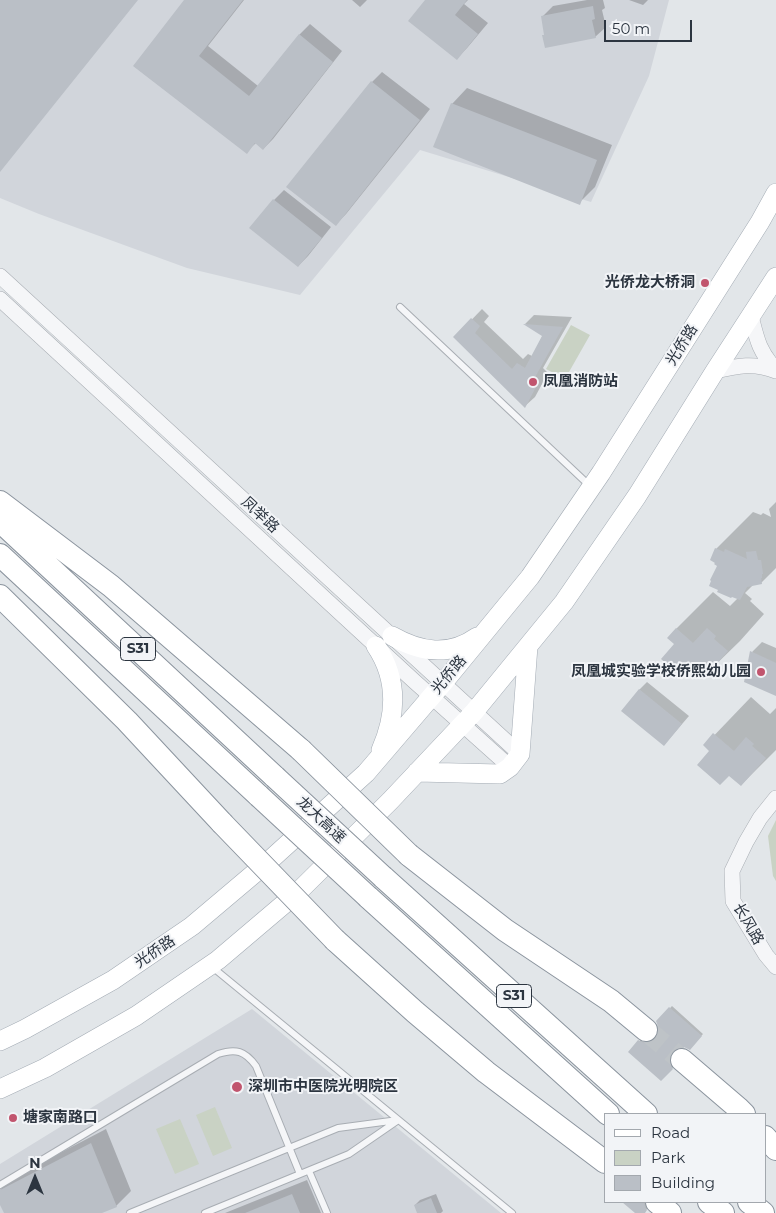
<!DOCTYPE html>
<meta charset="utf-8">
<style>
body{margin:0}
#map{position:relative;width:776px;height:1213px;overflow:hidden;background:#e2e6e9;font-family:Montserrat,sans-serif}
canvas{display:block}
.legend{position:absolute;left:604px;top:1113px;width:162px;height:90px;box-sizing:border-box;background:#f2f4f7;border:1px solid #a3a8ae;margin:0;padding:6px 9px;list-style:none;font-size:15px;color:#2c3540}
.legend li{display:flex;align-items:center;gap:10px;height:25px}
.legend b{width:25px;border:1px solid #a3a8ae}
.north{position:absolute;left:10px;top:1153px;width:50px;height:50px;-webkit-text-stroke:4px #f2f4f7;paint-order:stroke;rotate:0deg;font-size:14px;font-weight:700;line-height:20px;text-align:center;color:#2c3540}
.north::after{content:'';display:block;margin:auto;width:18px;height:22px;background:#2c3540;clip-path:polygon(50% 0,100% 100%,50% 72%,0 100%)}
.scale{position:absolute;left:604px;top:20px;width:88px;height:22px;box-sizing:border-box;border:2px solid #2c3540;border-top:0;padding-left:6px;font-size:15px;line-height:18px;white-space:nowrap;color:#2c3540;-webkit-text-stroke:4px #f2f4f7;paint-order:stroke}
</style>
<div id="map">
<canvas width="776" height="1213"></canvas>
<ul class="legend">
<li><b style="height:6px;background:#fff"></b>Road</li>
<li><b style="height:14px;background:#c9d2c4"></b>Park</li>
<li><b style="height:14px;background:#babfc6"></b>Building</li>
</ul>
<div class="north">N</div>
<div class="scale">50 m</div>
</div>
<script>
const ctx = document.querySelector('canvas').getContext('2d');
ctx.lineJoin = 'round';
function paint(path, color) { ctx.fillStyle = color; ctx.fill(path, 'evenodd'); }
function stroke(path, color, width, dash) { ctx.strokeStyle = color; ctx.lineWidth = width; ctx.lineCap = dash ? 'butt' : 'round'; ctx.setLineDash(dash || []); ctx.stroke(path); }
function drawText(font, color, halo, rows, align = 'center') {
  ctx.font = font + ' Montserrat,"Noto Sans SC",sans-serif'; ctx.lineWidth = 4; ctx.setLineDash([]); ctx.textBaseline = 'middle'; ctx.strokeStyle = halo; ctx.fillStyle = color; for (const [text, x, y, turn = 0] of rows) {
    ctx.save(); ctx.translate(x, y); ctx.rotate((+turn || 0) * Math.PI / 180); ctx.textAlign = isNaN(turn) ? turn : align; if (halo) ctx.strokeText(text, 0, 0); ctx.fillText(text, 0, 0); ctx.restore();
  }
}
const built = new Path2D(`
 M 0,0 L 669,0 L 649,76 L 591,202 L 420,150 L 300,295 L 187,268 L 39,214 L 0,198 Z
 M 252,1009 L 501,1213 L 0,1213 L 0,1164 Z`);
const green = new Path2D(`
 M 571,325 L 590,335 L 565,379 L 546,369 Z
 M 776,820 L 776,881 L 773,876 L 768,836 Z
 M 215,1107 L 232,1148 L 213,1156 L 196,1115 Z
 M 180,1119 L 199,1164 L 175,1174 L 156,1129 Z`);
const shadow = new Path2D(`
 M 186,0 L 244,0 L 208,46 L 258,86 L 300,34 L 310,24 L 342,51 L 273,139 L 263,149 L 256,143 L 246,152 L 134,66 Z
 M 352,0 L 367,0 L 360,7 Z
 M 427,0 L 468,0 L 464,4 L 488,23 L 467,48 L 457,58 Z
 M 587,0 L 603,0 L 605,8 L 602,10 L 606,27 L 595,37 L 545,34 L 542,17 L 553,6 Z
 M 629,0 L 648,0 L 643,5 Z
 M 382,72 L 430,109 L 346,214 L 336,224 L 372,82 Z
 M 467,88 L 612,145 L 595,187 L 579,203 L 452,104 Z
 M 284,190 L 331,227 L 308,256 L 298,266 L 251,228 L 274,200 Z
 M 482,309 L 489,316 L 484,322 L 523,359 L 528,354 L 532,356 L 543,335 L 525,324 L 534,315 L 572,317 L 543,368 L 548,373 L 535,397 L 525,406 L 455,337 Z
 M 776,502 L 776,568 L 761,583 L 754,584 L 745,593 L 752,599 L 750,601 L 764,614 L 740,641 L 703,677 L 676,644 L 676,629 L 713,592 L 730,606 L 738,598 L 718,565 L 716,549 L 753,512 L 761,515 L 763,513 L 771,517 L 769,509 Z
 M 762,642 L 776,648 L 776,695 L 752,652 Z
 M 647,682 L 689,716 L 664,745 L 639,690 Z
 M 751,697 L 770,714 L 776,708 L 776,750 L 741,785 L 705,745 Z
 M 672,1006 L 703,1034 L 690,1048 L 684,1046 L 674,1049 L 671,1055 L 671,1061 L 674,1066 L 661,1080 L 630,1052 L 641,1039 L 647,1041 L 653,1041 L 657,1038 L 660,1032 L 657,1022 Z
 M 106,1129 L 131,1191 L 116,1206 L 99,1213 L 5,1213 L 0,1201 L 0,1190 L 12,1178 Z
 M 307,1180 L 321,1213 L 225,1213 Z
 M 436,1194 L 443,1211 L 441,1213 L 418,1213 L 415,1205 L 420,1200 Z
 M 624,1202 L 646,1202 L 648,1207 L 644,1213 L 637,1213 Z`);
const building = new Path2D(`
 M 0,0 L 138,0 L 0,172 Z
 M 184,0 L 243,0 L 199,56 L 249,96 L 299,34 L 333,62 L 263,150 L 255,143 L 247,154 L 133,66 Z
 M 425,0 L 467,0 L 455,15 L 478,34 L 457,60 L 408,21 Z
 M 593,6 L 595,19 L 592,20 L 596,38 L 545,48 L 542,35 L 544,35 L 541,16 Z
 M 371,81 L 420,120 L 336,226 L 286,187 Z
 M 451,103 L 597,160 L 580,205 L 433,147 Z
 M 273,199 L 322,238 L 298,267 L 249,228 Z
 M 471,318 L 480,326 L 475,333 L 512,369 L 517,363 L 525,368 L 542,336 L 523,324 L 563,327 L 534,379 L 538,383 L 525,408 L 453,337 Z
 M 715,548 L 724,552 L 725,549 L 747,559 L 746,552 L 756,551 L 758,560 L 761,560 L 763,574 L 762,574 L 762,578 L 761,578 L 762,584 L 747,587 L 740,600 L 732,597 L 731,598 L 717,592 L 718,590 L 709,586 L 711,581 L 710,580 L 717,566 L 714,564 L 715,563 L 710,560 Z
 M 676,628 L 693,643 L 707,628 L 716,636 L 714,639 L 728,651 L 703,679 L 691,668 L 682,678 L 661,659 L 674,644 L 667,638 Z
 M 750,651 L 776,663 L 776,696 L 744,682 Z
 M 639,689 L 682,724 L 664,746 L 621,711 Z
 M 713,733 L 734,751 L 746,737 L 754,744 L 752,746 L 766,758 L 741,786 L 729,776 L 720,785 L 697,765 L 709,751 L 703,745 Z
 M 669,1007 L 702,1036 L 690,1050 L 684,1047 L 678,1048 L 672,1051 L 669,1058 L 670,1064 L 673,1069 L 661,1081 L 628,1052 L 638,1040 L 644,1043 L 650,1042 L 656,1039 L 659,1032 L 658,1026 L 656,1021 Z
 M 91,1143 L 117,1207 L 102,1213 L 4,1213 L 0,1205 L 0,1190 Z
 M 292,1194 L 300,1213 L 245,1213 Z
 M 431,1198 L 437,1213 L 417,1213 L 414,1205 Z
 M 622,1202 L 644,1202 L 645,1207 L 647,1210 L 645,1213 L 635,1213 Z`);
const motorwayTunnel = new Path2D(`
 M 646,1030 L 682,1060`);
const service = new Path2D(`
 M 400,307 L 590,486
 M 211,966 L 512,1213
 M 309,1171 L 327,1213
 M 0,1185 L 218,1054 C 236,1048 245,1051 256,1066 L 300,1174
 M 130,1213 L 338,1128 L 398,1120
 M 205,1213 L 349,1154 L 397,1121`);
const tertiary = new Path2D(`
 M 0,276 L 520,754
 M 0,299 L 414,681 L 510,767
 M 751,316 C 757,340 759,351 776,370
 M 715,371 C 737,366 754,362 776,371
 M 776,798 L 760,818 L 746,842 L 732,871 L 733,901 L 766,955 L 776,967`);
const primary = new Path2D(`
 M 392,636 C 420,652 449,657 477,637
 M 376,646 C 398,679 397,714 381,750
 M 417,772 L 500,774 L 510,767 L 520,754 L 528,646
 M 0,1041 L 25,1029 L 113,980 L 192,926 L 269,861 L 366,773 L 443,683 L 530,577 L 601,473 L 760,222 L 776,193
 M 0,1089 L 45,1068 L 136,1016 L 218,960 L 297,893 L 390,801 L 474,712 L 564,602 L 637,496 L 715,371 L 776,277`);
const motorway = new Path2D(`
 M 0,502 L 111,586 L 301,750
 M 0,521 L 275,777
 M 0,555 L 259,796
 M 0,596 L 127,721 L 222,823
 M 409,855 L 505,930 L 611,1001 L 646,1030
 M 383,877 L 646,1114
 M 368,897 L 608,1114
 M 335,940 L 415,1012 L 486,1072 L 605,1162
 M 682,1060 L 738,1108 L 744,1114
 M 765,1137 L 776,1149
 M 657,1202 L 670,1213
 M 709,1202 L 723,1213
 M 749,1202 L 763,1213`);
const motorwayBridge = new Path2D(`
 M 301,750 L 409,855
 M 275,777 L 383,877
 M 259,796 L 368,897
 M 222,823 L 335,940`);
const markers = [
 [705,283,5,"#c1556e"],
 [533,382,5,"#c1556e"],
 [761,672,5,"#c1556e"],
 [237,1087,6,"#c1556e"],
 [13,1118,5,"#c1556e"]
];
const shields = [
 [138,649,35],
 [514,996,35]
];
const shieldNames = [
 ["S31",138,649],
 ["S31",514,996]
];
const poiNames = [
 ["光侨龙大桥洞",695,283,"right"],
 ["凤凰消防站",543,382],
 ["凤凰城实验学校侨熙幼儿园",751,672,"right"],
 ["深圳市中医院光明院区",248,1087],
 ["塘家南路口",23,1118]
];
const streetNames = [
 ["光侨路",682,345,-58],
 ["凤举路",260,515,43],
 ["光侨路",449,675,-50],
 ["龙大高速",321,820,43],
 ["长风路",748,924,60],
 ["光侨路",155,952,-34]
];
paint(built, '#d1d5db');
paint(green, '#c9d2c4');
paint(shadow, '#0003');
paint(building, '#babfc6');
stroke(motorwayTunnel, '#bec3c7', 22, [22, 11]);
stroke(service, '#a8adb3', 8);
stroke(tertiary, '#a8adb3', 16);
stroke(primary, '#a3abb4', 20);
stroke(motorway, '#8b949e', 24);
stroke(service, '#f5f6f8', 6);
stroke(tertiary, '#f5f6f8', 15);
stroke(primary, '#fff', 19);
stroke(motorway, '#fff', 22);
stroke(motorwayBridge, '#8b949e', 24, []);
stroke(motorwayBridge, '#fff', 22);
for (const [x, y, r, color] of markers) { const dot = new Path2D(); dot.arc(x, y, r, 0, 2 * Math.PI); ctx.fillStyle = color; ctx.fill(dot); stroke(dot, '#f2f4f7', 2); }
for (const [x, y, w] of shields) { const box = new Path2D(); box.roundRect(x - w / 2, y - 11.5, w, 23, 4); ctx.fillStyle = '#f2f4f7'; ctx.fill(box); stroke(box, '#2c3540', 1); }
drawText('bold 14px', '#2c3540', null, shieldNames);
drawText('bold 15px', '#2c3540', '#f2f4f7', poiNames, 'left');
drawText('15px', '#2c3540', '#f2f4f7', streetNames);
</script>
